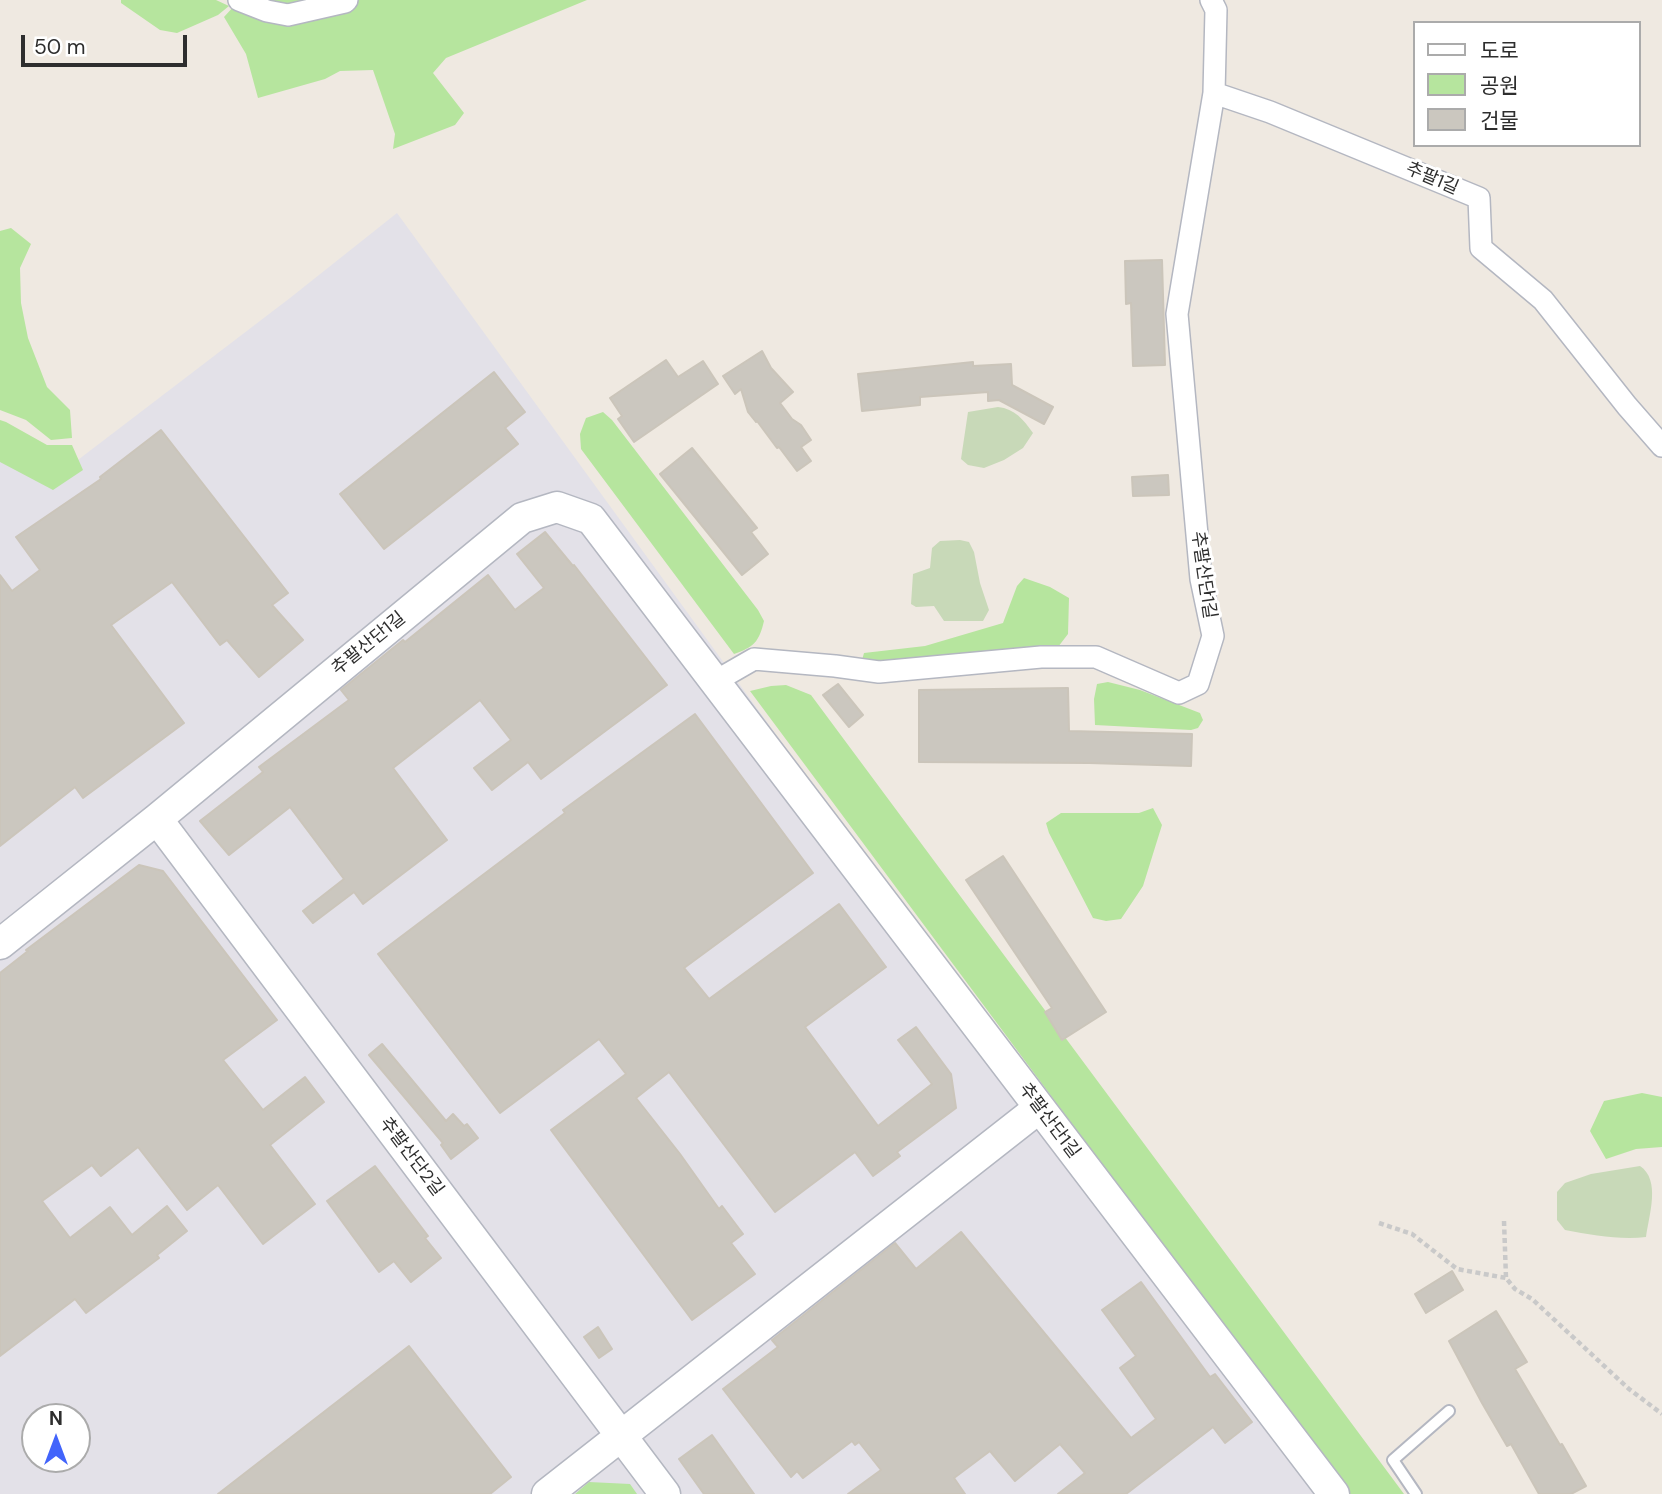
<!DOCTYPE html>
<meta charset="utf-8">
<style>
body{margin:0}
#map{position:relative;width:1662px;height:1494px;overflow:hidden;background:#efe9e1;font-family:"DM Sans","Noto Sans KR",sans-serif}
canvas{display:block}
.legend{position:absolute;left:1413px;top:21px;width:228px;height:126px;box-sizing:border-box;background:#fff;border:2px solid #ababab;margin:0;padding:9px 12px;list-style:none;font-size:21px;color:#2e2e2e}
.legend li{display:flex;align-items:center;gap:14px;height:35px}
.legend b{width:35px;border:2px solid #ababab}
.north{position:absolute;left:21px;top:1403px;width:70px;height:70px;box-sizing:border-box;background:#fff;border:2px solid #ababab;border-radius:50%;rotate:0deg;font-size:19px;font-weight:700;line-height:28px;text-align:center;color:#2e2e2e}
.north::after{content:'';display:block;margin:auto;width:24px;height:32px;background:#4264fb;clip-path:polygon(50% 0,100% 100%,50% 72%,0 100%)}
.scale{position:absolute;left:21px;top:35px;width:166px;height:32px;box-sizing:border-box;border:4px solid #2e2e2e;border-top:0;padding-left:9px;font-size:21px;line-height:24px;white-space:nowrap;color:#2e2e2e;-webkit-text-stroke:5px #fff;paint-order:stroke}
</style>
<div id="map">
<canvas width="1662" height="1494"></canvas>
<ul class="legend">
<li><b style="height:9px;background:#fff"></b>도로</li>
<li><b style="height:19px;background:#b6e59e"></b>공원</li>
<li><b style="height:19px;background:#cbc7bf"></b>건물</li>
</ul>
<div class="north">N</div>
<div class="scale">50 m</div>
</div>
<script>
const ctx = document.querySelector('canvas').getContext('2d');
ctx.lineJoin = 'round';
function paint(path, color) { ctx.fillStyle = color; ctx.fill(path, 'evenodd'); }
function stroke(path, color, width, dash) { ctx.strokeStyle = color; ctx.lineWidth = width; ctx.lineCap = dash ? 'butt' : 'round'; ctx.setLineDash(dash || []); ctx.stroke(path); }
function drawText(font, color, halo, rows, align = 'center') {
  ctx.font = font + ' "DM Sans","Noto Sans KR",sans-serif'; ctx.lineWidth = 6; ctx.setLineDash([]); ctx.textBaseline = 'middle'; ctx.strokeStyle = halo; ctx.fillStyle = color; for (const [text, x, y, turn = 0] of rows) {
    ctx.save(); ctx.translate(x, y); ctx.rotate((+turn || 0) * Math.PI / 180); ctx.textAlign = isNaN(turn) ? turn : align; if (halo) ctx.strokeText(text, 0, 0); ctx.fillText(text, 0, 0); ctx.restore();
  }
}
const industrial = new Path2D(`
 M 397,213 L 1328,1494 L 0,1494 L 0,454 L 53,479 L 290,298 ZM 35,1417 L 77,1417 L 77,1459 L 35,1459 Z`);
const green = new Path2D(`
 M 121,0 L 216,0 L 229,6 L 218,15 L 177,33 L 160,30 L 121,3 Z
 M 234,0 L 587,0 L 446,58 L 433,73 L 464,113 L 455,125 L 393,149 L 395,134 L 373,70 L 340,71 L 325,79 L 258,98 L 246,54 L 224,17 L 235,5 Z
 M 11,228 L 31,244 L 20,268 L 21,303 L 28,338 L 47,387 L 70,410 L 72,438 L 51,440 L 26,420 L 0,410 L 0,231 Z
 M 603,412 L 612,420 L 758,610 L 764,621 C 759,642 754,647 734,654 L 581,449 L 580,434 L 586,418 Z
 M 0,420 L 6,422 L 47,445 L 72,445 L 83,470 L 53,490 L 0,462 Z
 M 1024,578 L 1050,587 L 1069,598 L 1068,634 L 1058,647 L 873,664 L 862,660 L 864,653 L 925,646 L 1003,623 L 1017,586 Z
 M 1108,682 L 1140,690 L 1200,713 L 1203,720 L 1198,728 L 1191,730 L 1095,725 L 1094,699 L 1097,684 Z
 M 786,685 L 811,695 L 1404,1494 L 1347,1494 L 750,691 L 771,686 Z
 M 1153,808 L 1162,825 L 1143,886 L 1121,919 L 1106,921 L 1093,918 L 1049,833 L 1046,823 L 1061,813 L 1139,813 Z
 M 1642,1093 L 1662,1097 L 1662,1147 L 1636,1149 L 1606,1159 L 1590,1131 L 1604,1101 Z
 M 589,1482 L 630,1484 L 637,1494 L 575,1494 Z`);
const cemetery = new Path2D(`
 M 998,407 C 1015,409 1023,419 1033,433 L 1023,448 L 1004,460 L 984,468 L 968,465 L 961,459 L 968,412 Z
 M 960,540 L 969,542 L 974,552 L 980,583 L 989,610 L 983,621 L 944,621 L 934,606 L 916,607 L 911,604 L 913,574 L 930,568 L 932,548 L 940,541 Z
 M 1640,1166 C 1661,1180 1649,1215 1646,1237 C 1620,1240 1592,1235 1565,1230 L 1557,1220 L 1557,1192 L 1565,1183 L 1591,1174 Z`);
const building = new Path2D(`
 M 1162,260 L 1165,365 L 1133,366 L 1131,303 L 1126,304 L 1125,261 Z
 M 762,351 L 771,368 L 793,392 L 780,403 L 792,419 L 801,425 L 811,440 L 801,447 L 811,461 L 797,471 L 779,447 L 777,448 L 757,421 L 756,422 L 748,412 L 741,389 L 735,394 L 723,376 Z
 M 666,360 L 678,377 L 703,361 L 718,384 L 634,442 L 618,419 L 622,416 L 610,398 Z
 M 973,362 L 973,366 L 1011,364 L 1012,385 L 1053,407 L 1044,424 L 999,400 L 988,401 L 988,392 L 920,397 L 920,405 L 862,411 L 858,374 Z
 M 494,372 L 525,412 L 505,428 L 518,444 L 384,549 L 340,494 Z
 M 161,430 L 288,593 L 272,605 L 303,640 L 259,677 L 227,640 L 220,645 L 172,582 L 111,625 L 184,723 L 83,798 L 75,787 L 0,846 L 0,575 L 12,591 L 40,570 L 16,537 L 101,479 L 100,477 Z
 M 692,448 L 757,528 L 751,532 L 768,554 L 742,575 L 660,474 Z
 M 1168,475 L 1169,495 L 1133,496 L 1132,477 Z
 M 545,532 L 573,566 L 574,565 L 667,685 L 541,779 L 528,762 L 492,790 L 474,768 L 511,740 L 480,700 L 393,768 L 447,840 L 363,904 L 354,892 L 313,923 L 303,911 L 344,879 L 290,807 L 229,855 L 200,821 L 263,772 L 259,767 L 349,700 L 341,690 L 403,640 L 405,642 L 488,575 L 515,610 L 544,588 L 517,554 Z
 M 838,684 L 863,715 L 849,727 L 823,695 Z
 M 1068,688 L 1069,731 L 1192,734 L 1191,766 L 1089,763 L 919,762 L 919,690 Z
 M 695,714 L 813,873 L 684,968 L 709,999 L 839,904 L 886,967 L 805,1027 L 878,1126 L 932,1084 L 898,1040 L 916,1027 L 951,1074 L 956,1108 L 897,1152 L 900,1156 L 873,1176 L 855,1152 L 775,1212 L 669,1072 L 636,1098 L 680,1154 L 719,1209 L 722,1206 L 743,1234 L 731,1243 L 755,1274 L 692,1320 L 551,1130 L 626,1074 L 599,1039 L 500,1113 L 378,954 L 565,813 L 563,810 Z
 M 1003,856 L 1106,1012 L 1062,1040 L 1045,1012 L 1052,1008 L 966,880 Z
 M 139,865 L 163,871 L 277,1020 L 223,1060 L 263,1110 L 305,1077 L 324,1102 L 270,1145 L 315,1204 L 263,1244 L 218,1185 L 187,1210 L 138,1147 L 101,1176 L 92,1165 L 42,1201 L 70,1238 L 110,1207 L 132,1235 L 167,1206 L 187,1231 L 157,1255 L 159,1258 L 86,1313 L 75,1299 L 0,1356 L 0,973 L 28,951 L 26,950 Z
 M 382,1044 L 446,1121 L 453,1114 L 464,1126 L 467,1124 L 478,1138 L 451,1159 L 441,1145 L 443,1143 L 369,1055 Z
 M 375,1166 L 428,1236 L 425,1238 L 441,1258 L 411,1282 L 394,1261 L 379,1272 L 327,1201 Z
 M 961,1232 L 1131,1438 L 1156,1419 L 1120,1368 L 1136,1356 L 1102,1310 L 1141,1282 L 1210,1377 L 1215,1374 L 1252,1422 L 1225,1443 L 1213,1427 L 1126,1494 L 1058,1494 L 1085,1473 L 1060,1444 L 1015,1481 L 990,1451 L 954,1478 L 965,1494 L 848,1494 L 881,1470 L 859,1442 L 855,1445 L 852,1441 L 803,1478 L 797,1471 L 791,1477 L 723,1389 L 778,1347 L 772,1340 L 895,1243 L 916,1269 Z
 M 1452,1271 L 1463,1290 L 1426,1313 L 1415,1294 Z
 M 1496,1311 L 1527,1362 L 1515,1369 L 1560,1445 L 1562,1444 L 1586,1486 L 1571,1494 L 1539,1494 L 1511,1444 L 1507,1446 L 1482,1403 L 1449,1341 Z
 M 598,1327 L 612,1349 L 599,1358 L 584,1337 Z
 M 409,1346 L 511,1477 L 490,1494 L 218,1494 Z
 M 712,1435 L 754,1494 L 704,1494 L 679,1459 Z`);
const path = new Path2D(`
 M 1504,1221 L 1506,1278 L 1515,1289 L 1532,1299 L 1629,1389 L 1662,1414
 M 1379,1223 L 1412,1234 L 1457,1269 L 1506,1278`);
const lane = new Path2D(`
 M 1416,1494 L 1393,1460 L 1449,1411`);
const street = new Path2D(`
 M 239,0 L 267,11 L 288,15 L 345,2 L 347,0
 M 1214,93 L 1270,112 L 1479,198 L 1481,248 L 1543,300 L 1627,406 L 1662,446
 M 714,682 L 754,659 L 835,666 L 879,672 L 1041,657 L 1096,657 L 1179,693 L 1198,684 L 1213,636 L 1201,579 L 1177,314 L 1214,93 L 1216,10 L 1211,0`);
const secondary = new Path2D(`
 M 157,819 L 665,1494
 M 0,944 L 157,819 L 522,518 L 557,507 L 591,519 L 1334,1494
 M 547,1494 L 1039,1108`);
const streetNames = [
 ["추팔1길",1432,179,23],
 ["추팔산단1길",1203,575,82],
 ["추팔산단1길",369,644,-39],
 ["추팔산단1길",1049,1121,53],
 ["추팔산단2길",411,1157,53]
];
paint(industrial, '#e3e1e8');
paint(green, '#b6e59e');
paint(cemetery, '#c8d9b8');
paint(building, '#cbc7bf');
stroke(building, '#cbc5ba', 2);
stroke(lane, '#b4b7c1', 14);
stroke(street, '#b4b7c1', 24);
stroke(secondary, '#b4b7c1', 33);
stroke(path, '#c9c9c9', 4.5, [5, 3.5]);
stroke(lane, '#fff', 10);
stroke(street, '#fff', 21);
stroke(secondary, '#fff', 30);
drawText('18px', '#2e2e2e', '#fff', streetNames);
</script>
